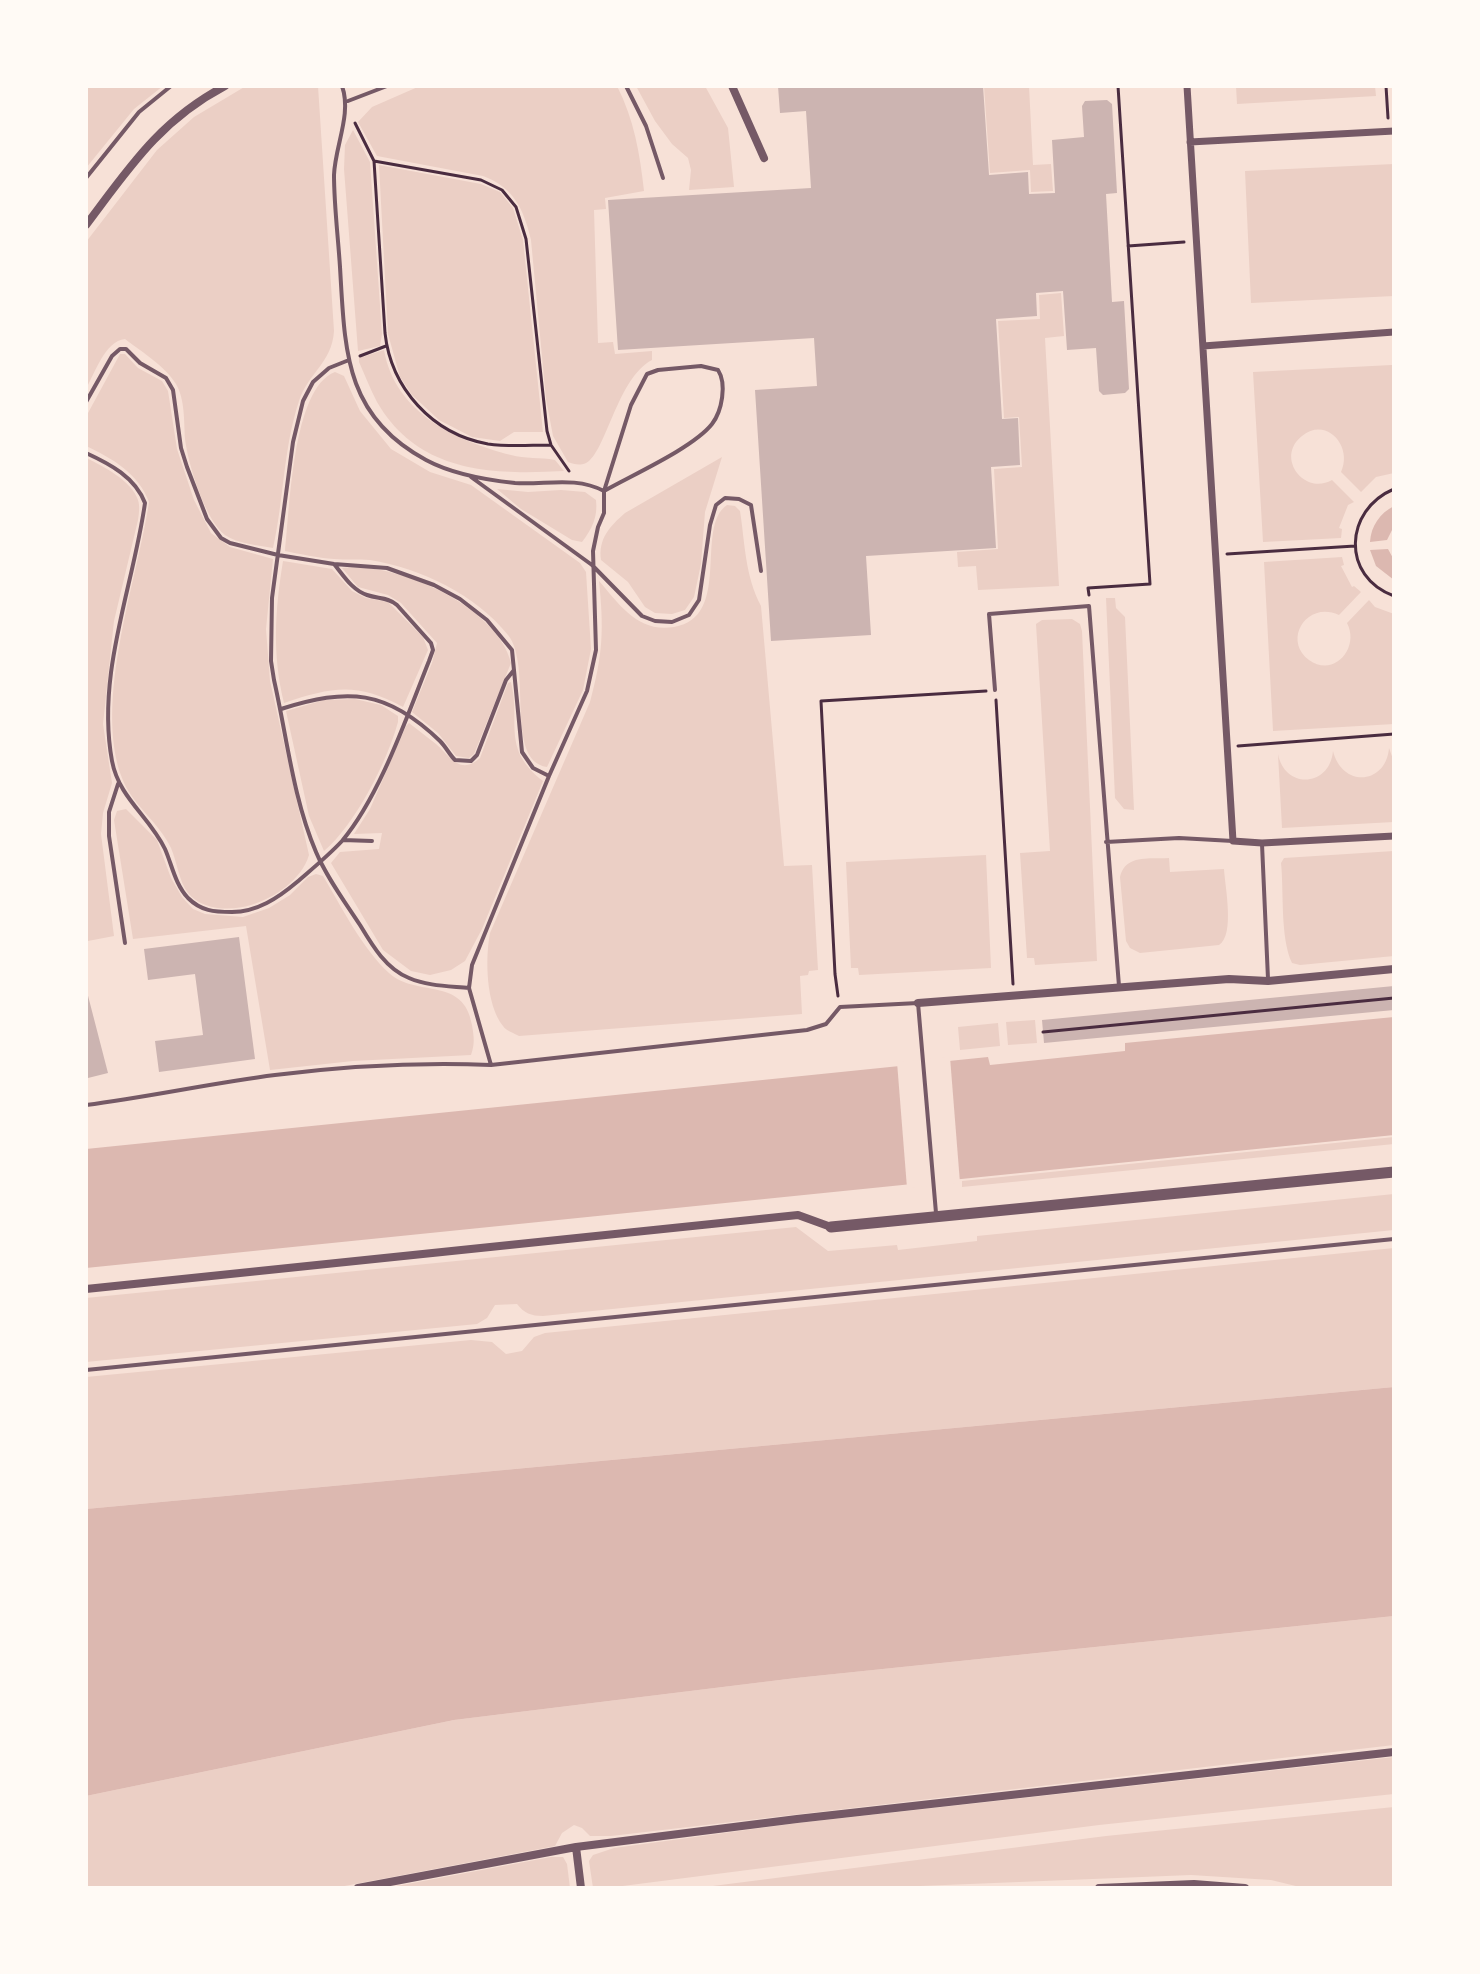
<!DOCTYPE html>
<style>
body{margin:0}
#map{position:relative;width:1480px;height:1974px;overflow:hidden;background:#f7e1d7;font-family:"Work Sans",sans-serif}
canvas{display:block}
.frame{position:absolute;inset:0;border:88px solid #fffaf5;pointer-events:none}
</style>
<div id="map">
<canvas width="1480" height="1974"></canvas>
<div class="frame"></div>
</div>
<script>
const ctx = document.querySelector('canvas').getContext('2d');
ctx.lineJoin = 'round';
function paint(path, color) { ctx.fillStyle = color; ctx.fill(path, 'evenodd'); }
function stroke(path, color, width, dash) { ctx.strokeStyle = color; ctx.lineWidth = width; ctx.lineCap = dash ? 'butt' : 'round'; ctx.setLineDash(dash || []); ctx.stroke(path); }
const green = new Path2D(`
 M 86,86 L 163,86 L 134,109 L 86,168 Z
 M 246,86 L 318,86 L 334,331 C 332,363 308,373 299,401 C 283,449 284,500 273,548 C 258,545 238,544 225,535 C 205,520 188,464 185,439 C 184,422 185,399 176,384 C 165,366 142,352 125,339 C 105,341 95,373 86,389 L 86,242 L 157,150 L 194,117 Z
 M 420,86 L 617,86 C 634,119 640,154 644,191 L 605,198 L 606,209 L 594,210 L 598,343 L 613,342 L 615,354 L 652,351 L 652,360 C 617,378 606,453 586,463 C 579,466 574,464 568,462 L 553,436 L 546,399 L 531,240 C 524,210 514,187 483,176 L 377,156 L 358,122 L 372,107 Z
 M 636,86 L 705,86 L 728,128 L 734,187 L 689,190 L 691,170 L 688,158 L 672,144 L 655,121 Z
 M 984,86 L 1029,86 L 1033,165 L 1051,164 L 1053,191 L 1031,192 L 1030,170 L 990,173 Z
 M 1236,86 L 1375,86 L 1376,96 L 1237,104 Z
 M 353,130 L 370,162 L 382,334 L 380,346 L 358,351 L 344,169 L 345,145 Z
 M 1394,164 L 1394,296 L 1251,303 L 1245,171 Z
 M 379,165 L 481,184 L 500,192 L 513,208 L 523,240 L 543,432 L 514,432 L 500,441 L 472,437 L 439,420 L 412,395 L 400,377 L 388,334 Z
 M 1061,293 L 1064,336 L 1045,338 L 1059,586 L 978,590 L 976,566 L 958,567 L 957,552 L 998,549 L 994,469 L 1022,467 L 1019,417 L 1004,418 L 998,321 L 1040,319 L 1039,295 Z
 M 384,350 C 395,413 456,441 511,455 C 525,459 540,457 555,460 L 564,471 C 492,475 418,473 377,402 C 370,389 365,375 359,362 L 359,358 Z
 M 120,354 L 125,354 L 138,368 L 162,381 L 168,391 L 177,449 L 194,500 L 211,533 L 230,547 L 273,559 L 266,629 L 270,681 L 309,855 C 302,879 275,898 251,905 C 232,911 203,911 188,893 C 179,881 177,862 171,848 C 159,822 132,805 122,778 C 93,701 137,582 149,502 C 139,474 112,458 86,446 L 88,413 Z
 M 1392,365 L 1394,473 L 1376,477 L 1361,492 L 1341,472 C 1353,447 1327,416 1302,436 C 1275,457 1304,496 1332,480 L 1354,502 L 1348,505 L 1339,528 L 1342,529 L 1341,538 L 1263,542 L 1253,372 Z
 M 335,372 L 344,376 L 360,411 L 391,449 L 430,472 L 471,485 L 580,563 L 586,572 L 591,649 L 583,690 L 547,767 C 504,761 533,666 508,635 C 476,595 421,568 370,560 C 358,559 346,560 334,559 C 317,558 301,554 285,551 C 290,510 292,388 335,372 Z
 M 722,457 L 705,512 L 701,564 L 694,597 L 685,610 L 672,614 L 655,613 L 645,607 L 628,582 L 601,560 C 598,539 610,526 625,513 Z
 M 86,458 C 103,466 132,481 138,500 C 140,506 139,514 138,520 L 114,621 L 103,724 L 112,783 L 103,813 L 101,834 L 114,936 L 88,941 Z
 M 497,489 L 528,492 L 561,490 L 585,492 L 596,500 C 598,517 592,529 582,542 L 572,540 L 521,509 Z
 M 727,505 L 735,506 L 740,511 C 745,543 745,576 761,606 L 784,866 L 812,865 L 818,970 L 809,971 L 808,975 L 800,976 L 802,1014 L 519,1036 C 514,1033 506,1031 503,1026 C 486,1005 485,959 490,933 L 590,702 C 603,654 604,630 599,581 C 620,605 638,633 674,627 C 733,617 694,527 727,505 Z
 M 1342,557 L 1344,565 L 1341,566 L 1352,587 L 1354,586 L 1361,592 L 1339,615 C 1307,600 1282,640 1309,660 C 1334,678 1360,648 1347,623 L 1369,600 L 1375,607 L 1394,614 L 1394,724 L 1273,731 L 1264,562 Z
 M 283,561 L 332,569 L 352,591 L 366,598 L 388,602 L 423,637 L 428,650 L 403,707 C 356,682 333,687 284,703 C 272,654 275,610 283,561 Z
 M 342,568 C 396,561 498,607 511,663 L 474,754 L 469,758 L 456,756 L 438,733 L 412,712 L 432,663 L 437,643 L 401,603 L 388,595 L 358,587 Z
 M 1106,598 L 1115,598 L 1116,608 L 1125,617 L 1134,810 L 1124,809 L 1115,798 Z
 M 1072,619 L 1080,624 L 1082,631 L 1097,961 L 1035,965 L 1034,958 L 1027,958 L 1020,853 L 1050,851 L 1036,624 L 1042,620 Z
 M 511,682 C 521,724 501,748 543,781 L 482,929 L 465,961 L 451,970 L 430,975 L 411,971 L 383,950 L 331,863 L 340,852 L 379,849 L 382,833 L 354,834 L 370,809 L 406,726 L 409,723 C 418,730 427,737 436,744 C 450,756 460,776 480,758 L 508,683 Z
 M 355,699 L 381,705 L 398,716 L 398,722 C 387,762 355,825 324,851 L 309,816 L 286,711 L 324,700 Z
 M 1389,748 L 1394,762 L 1394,822 L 1282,828 L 1278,754 C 1285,790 1330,787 1333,751 C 1342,788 1386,785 1389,748 Z
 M 126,809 L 157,840 L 171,878 L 182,897 L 193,909 L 205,914 L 243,917 L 269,908 L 290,895 L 308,877 L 316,874 L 323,876 C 341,906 363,950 389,973 C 417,998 464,976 472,1025 C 474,1037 475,1044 471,1055 L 353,1061 L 270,1070 L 246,926 L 133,939 L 114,820 L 117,811 Z
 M 1394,851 L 1394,956 L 1300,965 L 1292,963 C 1280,937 1284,892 1281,863 L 1284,858 Z
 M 986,855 L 991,968 L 859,975 L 858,968 L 851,968 L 846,862 Z
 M 1169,858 L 1170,872 L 1224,869 C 1225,887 1235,935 1219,945 L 1140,953 L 1130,948 L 1126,941 L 1120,877 C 1125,854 1150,859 1169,858 Z
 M 1035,1020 L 1037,1043 L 1008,1045 L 1006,1022 Z
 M 998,1023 L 1000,1046 L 960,1050 L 958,1027 Z
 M 1394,1137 L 1394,1144 L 962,1187 L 962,1181 Z
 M 1394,1194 L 1394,1230 L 543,1316 C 531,1316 524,1313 517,1304 L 495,1305 L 487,1318 L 477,1324 L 86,1362 L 86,1298 L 796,1227 L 828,1251 L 897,1245 L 898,1250 L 977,1241 L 977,1236 Z
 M 1394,1248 L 1394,1387 L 86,1509 L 86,1377 L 471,1340 L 492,1342 L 506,1354 L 522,1351 L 534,1337 L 545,1333 Z
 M 1394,1616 L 1394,1745 L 611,1836 L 590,1836 L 582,1828 L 574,1825 L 562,1833 L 555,1846 L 334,1888 L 86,1888 L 86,1796 L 454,1720 L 796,1678 Z
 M 1394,1757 L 1394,1794 L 1099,1825 L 607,1888 L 593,1888 L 589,1861 L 593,1855 L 614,1848 L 798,1823 Z
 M 1394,1807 L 1394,1888 L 1304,1888 L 1271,1880 L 1191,1875 L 871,1888 L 697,1888 L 1106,1836 Z
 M 551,1857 L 563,1857 L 567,1864 L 570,1888 L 386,1888 Z`);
const water = new Path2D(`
 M 1394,506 L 1394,526 L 1387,540 L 1370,542 C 1371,526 1380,513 1394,506 Z
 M 1388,549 L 1394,560 L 1394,580 L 1376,566 L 1370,550 Z
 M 1394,1017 L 1394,1135 L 86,1268 L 86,1149 L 988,1057 L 990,1065 L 1125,1051 L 1125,1043 Z
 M 1394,1387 L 1394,1616 L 796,1678 L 454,1720 L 86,1796 L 86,1509 Z`);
const pier = new Path2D(`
 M 950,1057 L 960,1183 L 907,1188 L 897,1062 Z`);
const building = new Path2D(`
 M 778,86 L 983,86 L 989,175 L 1028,172 L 1029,194 L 1055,193 L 1052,140 L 1084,137 L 1082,106 L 1085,101 L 1107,100 L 1112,104 L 1117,193 L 1106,194 L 1112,302 L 1124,301 L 1129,389 L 1125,393 L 1103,395 L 1099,391 L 1096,348 L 1067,350 L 1063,291 L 1036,293 L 1037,316 L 996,319 L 1002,419 L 1018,418 L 1020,465 L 991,467 L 996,548 L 866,556 L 871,635 L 771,641 L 755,390 L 817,386 L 814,338 L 618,350 L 608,200 L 811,188 L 806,111 L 780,113 Z
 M 239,937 L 255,1059 L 159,1072 L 155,1041 L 203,1035 L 195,974 L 148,980 L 144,949 Z
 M 1394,986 L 1394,1010 L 1044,1043 L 1042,1020 Z
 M 86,988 L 108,1073 L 88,1078 L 86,1069 Z`);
const path = new Path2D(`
 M 1386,86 L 1388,118
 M 355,123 L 374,161 L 385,333 C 391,388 432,434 488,444 C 509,447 530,445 551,445
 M 374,161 L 481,180 L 502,190 L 516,207 L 526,239 L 547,431 L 551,445 L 569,471
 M 1128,246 L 1184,242
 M 360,356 L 386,346
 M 1394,489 C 1344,510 1341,577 1394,596
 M 1227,554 L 1355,546
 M 1089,595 L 1088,588 L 1150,584 L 1118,86
 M 996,700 L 1013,984
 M 1238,746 L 1394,734
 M 838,996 L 835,974 L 821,701 L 986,691
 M 1043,1032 L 1394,998`);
const service = new Path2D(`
 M 342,86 C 352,114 335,146 334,175 C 334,205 338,236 340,267 C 345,350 344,416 426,460 C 452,474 486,480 515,483 C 546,485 575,476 604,491 L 604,513 L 598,527 L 593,551 L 596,650 L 587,691 L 549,776 L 472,965 L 469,988 L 491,1065 L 807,1030 L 826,1024 L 840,1007 L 918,1003 L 936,1213
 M 626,86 L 646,126 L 663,178
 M 348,101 L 387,86
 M 86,178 L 139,112 L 171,86
 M 349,360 L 329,368 L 313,382 L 303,401 L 293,442 L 272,598 L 271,661 L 274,680 C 287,737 293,798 316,852 C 327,878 345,902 360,925 C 372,945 386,969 409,978 C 427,986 449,986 469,988
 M 701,366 L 718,370 C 727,384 722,411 712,424 C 693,448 632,475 604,491 L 631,405 L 647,374 L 658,370 Z
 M 86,402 L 112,356 L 120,349 L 126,349 L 140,363 L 166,378 L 173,390 L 181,448 L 187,467 L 207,519 L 221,538 L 230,543 L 278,555 L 334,564 L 387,568 L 434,585 L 460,599 L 487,620 L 512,650 L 522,752 L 533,768 L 549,776
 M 86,453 C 110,464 135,477 145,503 C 133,588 96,674 112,761 C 119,798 149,816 165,849 C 172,865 175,884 188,898 C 201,911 214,912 232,912 C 257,912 278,898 297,882 C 312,869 328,856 342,841 C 380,796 407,716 429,661 L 433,650 L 431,643 L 397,605 C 388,597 378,599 367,595 C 352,590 344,576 334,564
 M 471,477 L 592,565 L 642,616 L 655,621 L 672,622 L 689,615 L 699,600 L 710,525 L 716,505 L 725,498 L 739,499 L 751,505 L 761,571
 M 995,690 L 989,614 L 1089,606 L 1119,986
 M 281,709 C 348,688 386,689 440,741 C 446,747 449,754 455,760 L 471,761 L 477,755 L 506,680 L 514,670
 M 118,784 L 109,812 L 109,836 L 125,943
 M 343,840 L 372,841
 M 1106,842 L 1179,838 L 1233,841
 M 1262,844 L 1268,979
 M 86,1105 C 149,1097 212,1083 275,1075 C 347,1066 419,1062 491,1065
 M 86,1370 L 1394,1239`);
const pedestrian = new Path2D(`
 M 1187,86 L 1233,841 L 1262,843 L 1394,836
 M 1190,142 L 1394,131
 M 1203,346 L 1394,332`);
const minor = new Path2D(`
 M 732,86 L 764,158
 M 86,225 C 129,168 159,121 225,86
 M 918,1003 L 1229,979 L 1268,981 L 1394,969
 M 86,1289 L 798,1215 L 831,1227
 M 576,1847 L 581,1888
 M 358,1888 L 576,1847 L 797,1819 L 1394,1752
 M 1099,1888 L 1194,1884 L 1245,1888`);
const tertiary = new Path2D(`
 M 831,1227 L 1394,1172`);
paint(green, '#ebcfc5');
paint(water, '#dcb8b0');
paint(pier, '#f7e1d7');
paint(building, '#ccb4b1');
stroke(path, '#4a2c40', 3);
stroke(service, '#755966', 4);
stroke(pedestrian, '#755966', 7);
stroke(minor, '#755966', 8);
stroke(tertiary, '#755966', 11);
</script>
